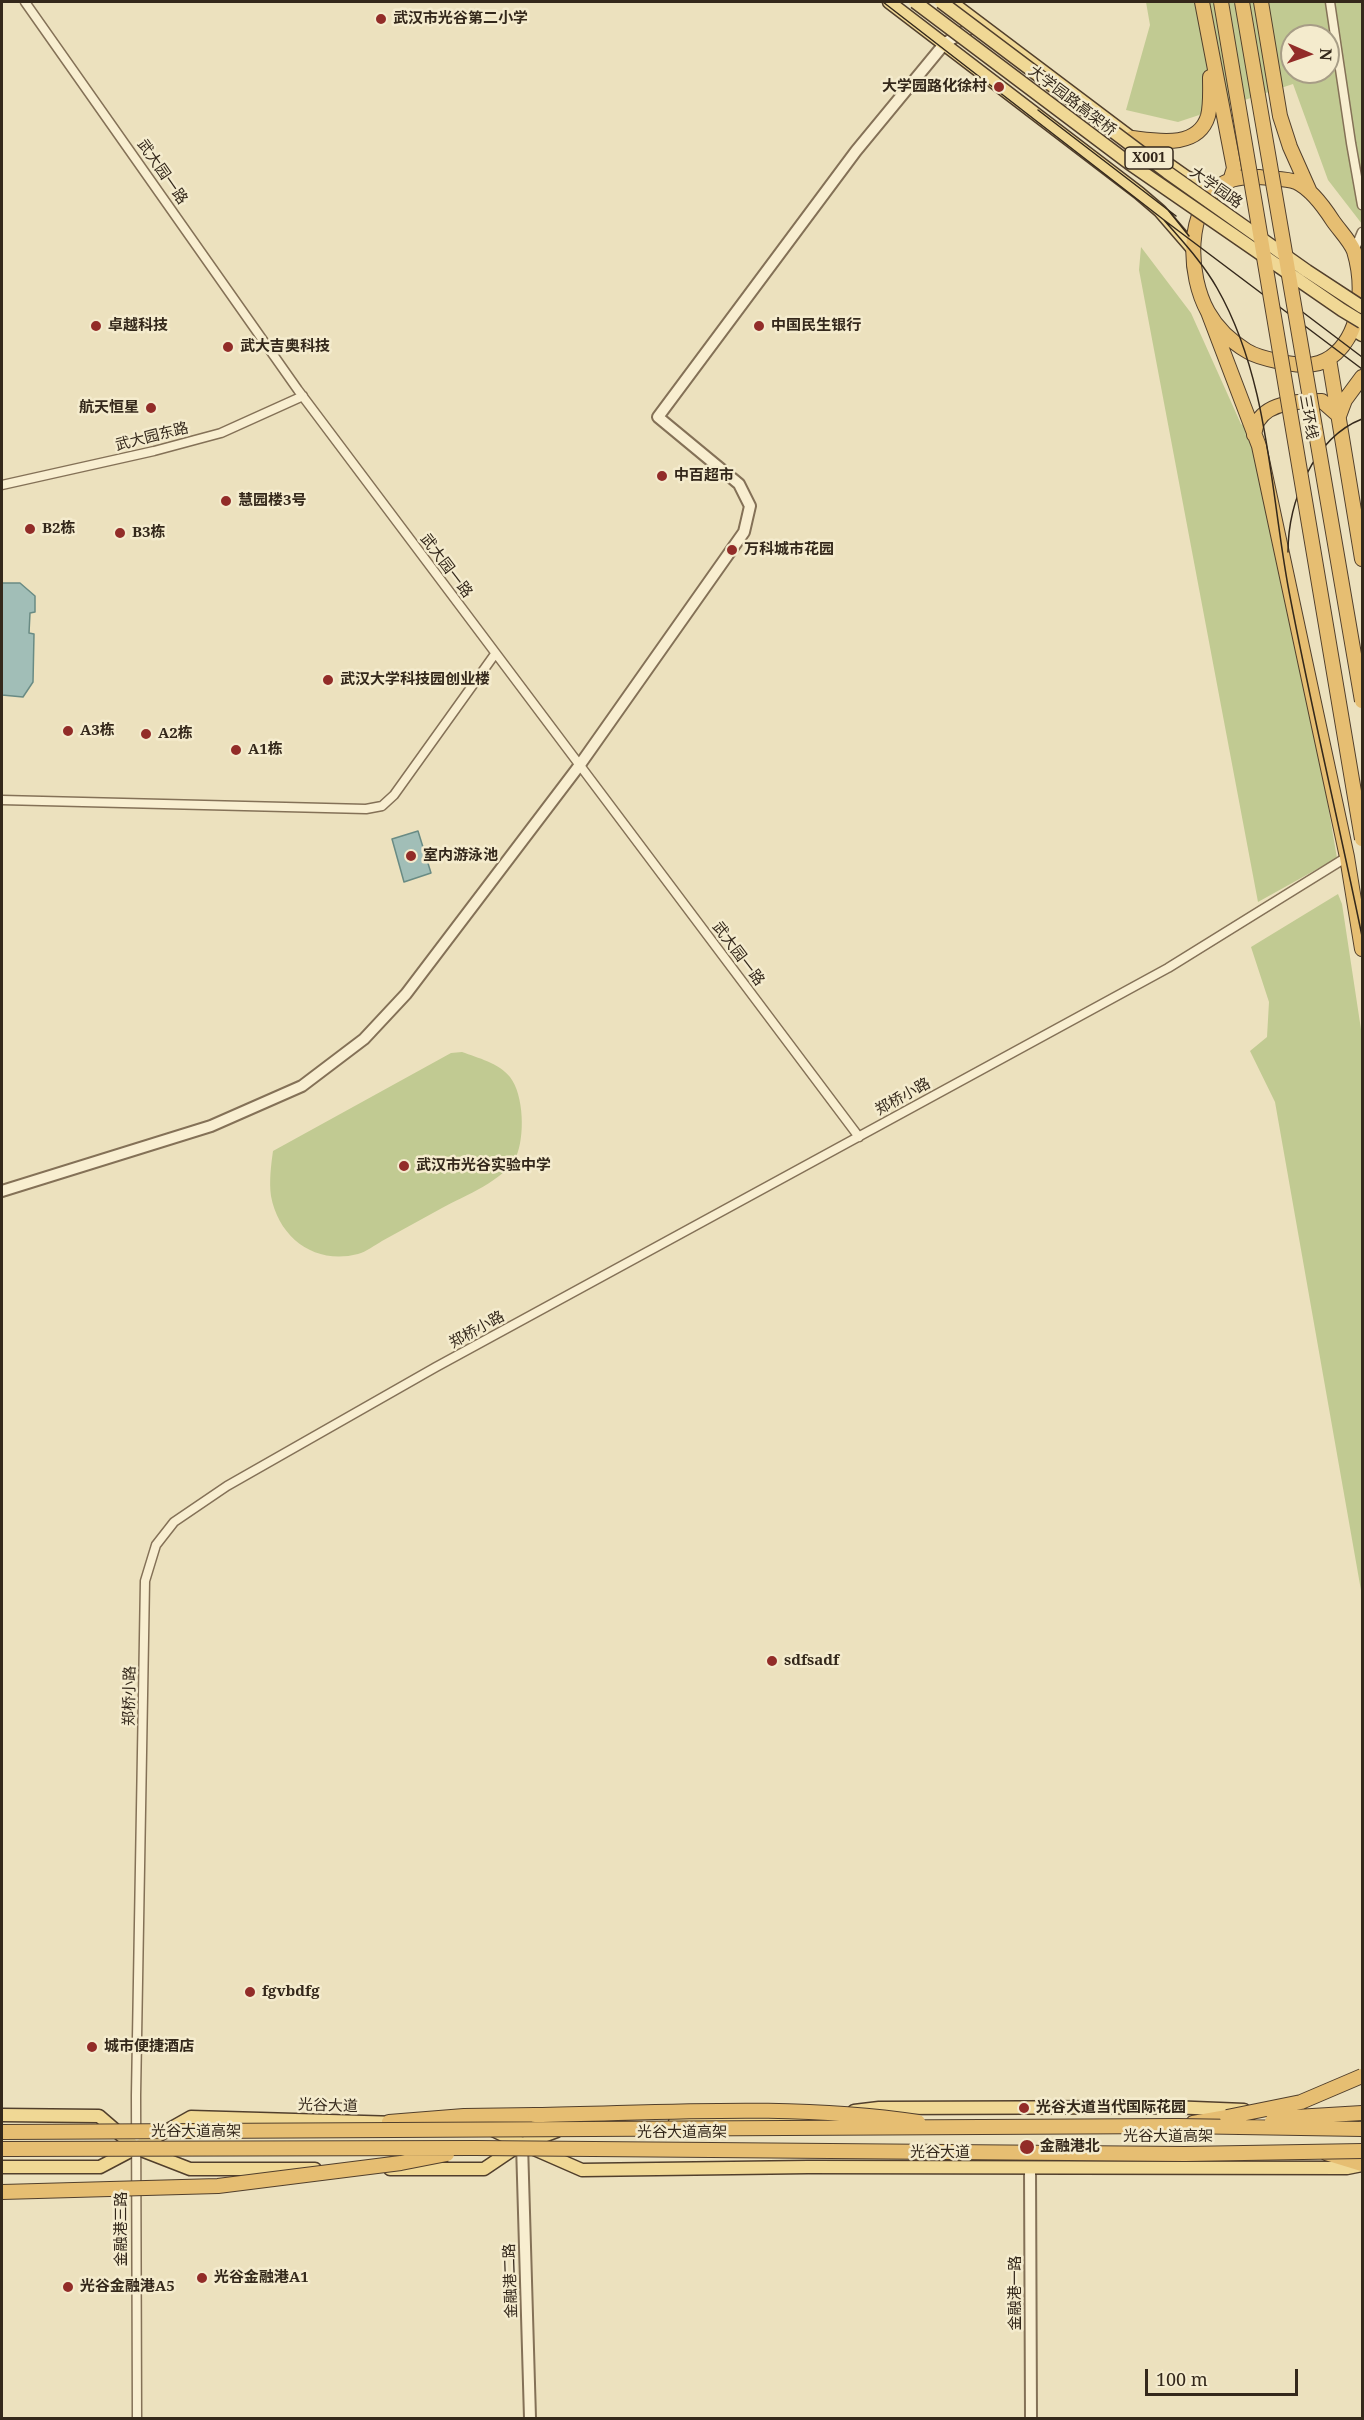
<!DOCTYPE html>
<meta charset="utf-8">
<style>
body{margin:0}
#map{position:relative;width:1364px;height:2420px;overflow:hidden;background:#ece1be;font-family:"Noto Serif",serif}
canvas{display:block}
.frame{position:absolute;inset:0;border:3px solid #34281b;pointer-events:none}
.north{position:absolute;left:1280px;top:24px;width:60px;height:60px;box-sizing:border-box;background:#f4ebcd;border:2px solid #a79d86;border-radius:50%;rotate:92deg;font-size:16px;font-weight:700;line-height:24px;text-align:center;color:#34281b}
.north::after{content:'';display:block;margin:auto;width:21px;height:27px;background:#922c28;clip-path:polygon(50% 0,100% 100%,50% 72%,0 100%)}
.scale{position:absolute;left:1145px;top:2369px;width:153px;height:27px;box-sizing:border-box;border:3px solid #34281b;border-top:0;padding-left:8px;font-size:18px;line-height:21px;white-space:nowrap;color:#34281b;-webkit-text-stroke:4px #f4ebcd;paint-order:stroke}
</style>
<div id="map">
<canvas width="1364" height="2420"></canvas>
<div class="frame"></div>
<div class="north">N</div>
<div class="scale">100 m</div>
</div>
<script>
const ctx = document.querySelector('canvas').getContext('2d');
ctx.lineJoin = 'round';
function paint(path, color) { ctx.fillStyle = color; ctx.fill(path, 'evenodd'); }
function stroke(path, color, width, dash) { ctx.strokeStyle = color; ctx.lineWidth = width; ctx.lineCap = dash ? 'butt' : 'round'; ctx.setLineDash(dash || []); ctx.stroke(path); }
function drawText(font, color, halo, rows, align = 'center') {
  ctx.font = font + ' "Noto Serif","Noto Sans SC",serif'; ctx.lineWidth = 5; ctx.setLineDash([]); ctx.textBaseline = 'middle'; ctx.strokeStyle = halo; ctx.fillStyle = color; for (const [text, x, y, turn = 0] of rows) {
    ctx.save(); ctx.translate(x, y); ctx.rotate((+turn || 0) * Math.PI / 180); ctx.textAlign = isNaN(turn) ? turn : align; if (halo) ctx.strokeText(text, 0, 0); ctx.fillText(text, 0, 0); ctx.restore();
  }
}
const green = new Path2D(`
 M 1146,2 L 1362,2 L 1362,224 L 1328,180 L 1293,84 L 1178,122 L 1126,110 L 1150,25 ZM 1292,36 L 1328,36 L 1328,72 L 1292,72 Z
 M 1141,247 L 1191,313 L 1241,424 L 1265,440 L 1337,858 L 1258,902 L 1139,270 Z
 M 1338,894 L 1342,904 L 1362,1036 L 1362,1596 L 1275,1102 L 1250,1051 L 1267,1037 L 1269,1002 L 1251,947 Z
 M 462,1052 C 478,1058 499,1063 510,1077 C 524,1095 525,1137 516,1157 C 505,1180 464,1196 442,1208 C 422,1219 402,1230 382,1241 C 375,1245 366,1252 358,1254 C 316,1265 279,1239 271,1196 C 269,1182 271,1165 273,1151 L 451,1053 Z`);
const water = new Path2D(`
 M 2,583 L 20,583 L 35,596 L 35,612 L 30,613 L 29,633 L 34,634 L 33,682 L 23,697 L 2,695 Z
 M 418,831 L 431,873 L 404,882 L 392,839 Z`);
const minor = new Path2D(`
 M 25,2 L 298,390 L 859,1137
 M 1330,2 L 1351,143 L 1362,205
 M 1354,251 L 1362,232
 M 2,485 L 154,451 L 221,433 L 303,396
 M 2,800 L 366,809 L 382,806 L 394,795 L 495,654
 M 137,2418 L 136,2095 L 145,1581 L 156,1545 L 174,1522 L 227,1486 L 436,1367 L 1168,968 L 1347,857`);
const tertiary = new Path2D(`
 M 2,1191 L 211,1126 L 302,1086 L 364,1039 L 406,994 L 579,766 L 744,532 L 750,506 L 739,484 L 658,417 L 856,151 L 945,43 L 979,23
 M 522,2144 L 530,2418
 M 1030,2167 L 1031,2418`);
const primary = new Path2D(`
 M 889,2 L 1139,193 L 1160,211 L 1192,248
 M 951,2 L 1142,146 L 1186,177 L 1217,190
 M 1354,330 L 1362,335
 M 854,2111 L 879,2108 L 1170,2107 L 1244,2110
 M 2,2115 L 99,2116 L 136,2148 L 191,2117 L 398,2123
 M 675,2122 L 794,2121 L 822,2116
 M 493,2130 L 522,2144 L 557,2131
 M 534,2149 L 582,2170 L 808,2167 L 1347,2168 L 1362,2165
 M 2,2167 L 100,2167 L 136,2148 L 190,2169 L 315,2169
 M 390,2169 L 484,2169 L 518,2146`);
const trunk = new Path2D(`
 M 1202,2 L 1234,168 L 1230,181
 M 1261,2 L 1280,116 L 1290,147 L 1310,192
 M 1132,138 C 1157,141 1198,149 1208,116 C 1211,104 1210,89 1210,77
 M 1260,177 C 1270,179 1286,178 1296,182 C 1311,189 1324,207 1333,221 C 1340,231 1350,241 1354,251 C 1364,284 1362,329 1336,353 C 1321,367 1305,366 1286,363 C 1273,360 1258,358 1247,351 C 1232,342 1217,328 1208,312 C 1188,276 1184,208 1224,183 C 1235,177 1248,177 1260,177 Z
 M 1208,312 L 1259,446 L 1347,857 L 1362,949
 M 1329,359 L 1362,559
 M 1254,435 C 1255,431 1256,424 1258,421 C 1270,401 1302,401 1322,401 L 1339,416 L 1345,400 L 1362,377
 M 389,2122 L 464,2116 L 535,2115
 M 1193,2123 L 1227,2117
 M 1326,2153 L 1362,2164`);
const tram = new Path2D(`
 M 883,2 L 1164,220 L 1362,369
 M 1038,110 L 1176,216
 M 1169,211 L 1189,236
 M 1164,220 C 1183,242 1203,263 1217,288 C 1268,377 1270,487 1288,586 C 1310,703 1338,819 1362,936
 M 1288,301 L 1362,357
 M 1288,552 C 1288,503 1313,438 1362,419`);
const primaryBridge = new Path2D(`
 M 915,2 L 1129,163 L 1342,310 L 1362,322
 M 941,2 L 1167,172 L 1307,271 L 1362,307`);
const trunkBridge = new Path2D(`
 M 1221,2 L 1362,839
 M 1242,2 L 1362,701
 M 535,2115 C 662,2113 792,2103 918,2122
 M 1227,2117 L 1301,2102 L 1362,2076
 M 1272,2121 L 1296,2117 L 1362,2113
 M 2,2132 L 1178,2126 L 1362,2129
 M 2,2149 L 475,2148 L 1185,2154 L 1362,2151
 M 2,2192 L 218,2186 L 401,2163 L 447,2154`);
const markers = [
 [381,19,6,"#922c28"],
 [999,87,6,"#922c28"],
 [96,326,6,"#922c28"],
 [759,326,6,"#922c28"],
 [228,347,6,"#922c28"],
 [151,408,6,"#922c28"],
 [662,476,6,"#922c28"],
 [226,501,6,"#922c28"],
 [30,529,6,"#922c28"],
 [120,533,6,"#922c28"],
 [732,550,6,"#922c28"],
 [328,680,6,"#922c28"],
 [68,731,6,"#922c28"],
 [146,734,6,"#922c28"],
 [236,750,6,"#922c28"],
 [411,856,6,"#922c28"],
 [404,1166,6,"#922c28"],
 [772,1661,6,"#922c28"],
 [250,1992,6,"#922c28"],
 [92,2047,6,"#922c28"],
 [1024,2108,6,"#922c28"],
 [1027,2147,8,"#922c28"],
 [202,2278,6,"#922c28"],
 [68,2287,6,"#922c28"]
];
const shields = [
 [1149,158,48]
];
const shieldNames = [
 ["X001",1149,158]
];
const poiNames = [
 ["武汉市光谷第二小学",393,19],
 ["大学园路化徐村",987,87,"right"],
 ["卓越科技",108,326],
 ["中国民生银行",771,326],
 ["武大吉奥科技",240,347],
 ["航天恒星",139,408,"right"],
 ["中百超市",674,476],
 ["慧园楼3号",238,501],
 ["B2栋",42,529],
 ["B3栋",132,533],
 ["万科城市花园",744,550],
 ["武汉大学科技园创业楼",340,680],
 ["A3栋",80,731],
 ["A2栋",158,734],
 ["A1栋",248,750],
 ["室内游泳池",423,856],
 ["武汉市光谷实验中学",416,1166],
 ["sdfsadf",784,1661],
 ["fgvbdfg",262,1992],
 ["城市便捷酒店",104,2047],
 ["光谷大道当代国际花园",1036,2108],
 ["金融港北",1040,2147],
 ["光谷金融港A1",214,2278],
 ["光谷金融港A5",80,2287]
];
const streetNames = [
 ["大学园路高架桥",1072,101,37],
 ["武大园一路",162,172,55],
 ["大学园路",1216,188,35],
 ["三环线",1308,417,80],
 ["武大园东路",152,437,-14],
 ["武大园一路",446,566,53],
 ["武大园一路",738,954,53],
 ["郑桥小路",903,1097,-29],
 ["郑桥小路",477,1330,-29],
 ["郑桥小路",130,1696,-89],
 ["光谷大道",328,2106,2],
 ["光谷大道高架",196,2132],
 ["光谷大道高架",682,2133],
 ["光谷大道高架",1168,2137],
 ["光谷大道",940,2153],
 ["金融港三路",122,2229,-90],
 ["金融港二路",511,2281,-92],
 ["金融港一路",1016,2293,-90]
];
paint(green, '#c1ca92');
paint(water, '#a1beb7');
stroke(water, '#698b84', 1.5);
stroke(minor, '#847157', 11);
stroke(tertiary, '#847157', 14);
stroke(primary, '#513f2c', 15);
stroke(trunk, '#513f2c', 16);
stroke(minor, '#f8eed0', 8);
stroke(tertiary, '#f8eed0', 10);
stroke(primary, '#f0d895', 12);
stroke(trunk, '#e6be72', 14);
stroke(tram, '#34281b', 1.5);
stroke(primaryBridge, '#513f2c', 15, []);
stroke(trunkBridge, '#513f2c', 16, []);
stroke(primaryBridge, '#f0d895', 12);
stroke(trunkBridge, '#e6be72', 14);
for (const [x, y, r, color] of markers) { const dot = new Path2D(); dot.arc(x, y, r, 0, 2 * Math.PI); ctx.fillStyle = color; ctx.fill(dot); stroke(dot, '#f4ebcd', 2); }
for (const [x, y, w] of shields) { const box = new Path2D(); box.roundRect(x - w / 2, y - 11, w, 22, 4.5); ctx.fillStyle = '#f4ebcd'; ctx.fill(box); stroke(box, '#34281b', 1.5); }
drawText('bold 14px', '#34281b', null, shieldNames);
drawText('bold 15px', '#34281b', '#f4ebcd', poiNames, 'left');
drawText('15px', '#34281b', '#f4ebcd', streetNames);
</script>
